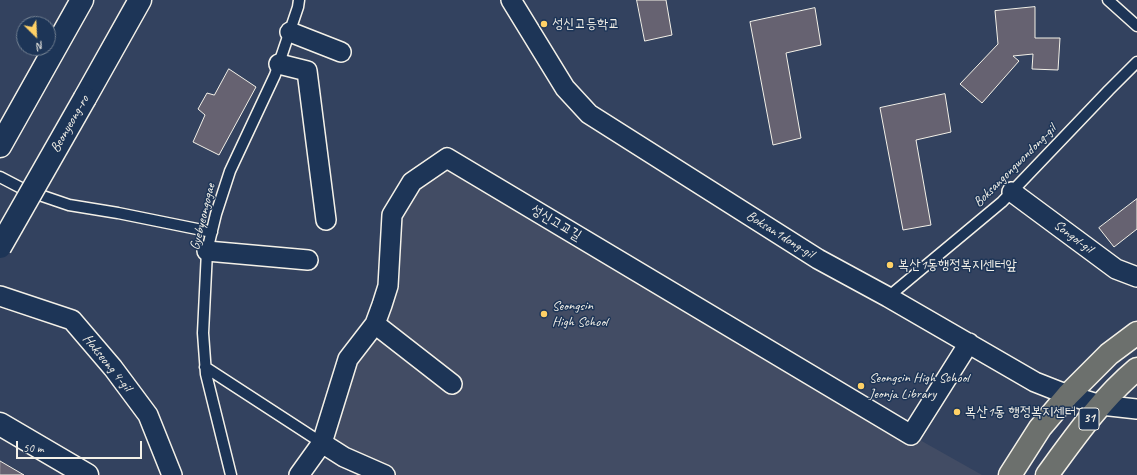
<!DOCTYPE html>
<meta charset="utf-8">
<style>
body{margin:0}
#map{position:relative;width:1137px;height:475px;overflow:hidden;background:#33425f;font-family:Caveat,sans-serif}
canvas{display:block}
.north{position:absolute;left:16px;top:16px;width:40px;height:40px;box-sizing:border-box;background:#1d3557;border:1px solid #738091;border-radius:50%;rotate:156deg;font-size:11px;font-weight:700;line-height:16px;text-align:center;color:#f4f1e8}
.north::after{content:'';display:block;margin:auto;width:14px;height:18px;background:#ffd166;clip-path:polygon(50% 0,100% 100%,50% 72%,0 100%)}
.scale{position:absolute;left:16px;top:441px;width:126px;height:18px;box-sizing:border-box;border:2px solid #f4f1e8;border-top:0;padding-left:5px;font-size:12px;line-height:14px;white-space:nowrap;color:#f4f1e8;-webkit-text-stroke:3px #1d3557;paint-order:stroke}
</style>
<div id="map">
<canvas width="1137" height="475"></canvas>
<div class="north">N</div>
<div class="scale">50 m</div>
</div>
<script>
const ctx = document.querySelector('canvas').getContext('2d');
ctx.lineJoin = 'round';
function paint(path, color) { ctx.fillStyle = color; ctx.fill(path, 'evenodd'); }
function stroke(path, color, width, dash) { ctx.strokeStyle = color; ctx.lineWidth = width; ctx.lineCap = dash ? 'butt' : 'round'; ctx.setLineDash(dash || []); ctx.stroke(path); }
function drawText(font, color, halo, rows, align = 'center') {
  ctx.font = font + ' Caveat,"Poor Story",sans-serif'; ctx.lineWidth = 3; ctx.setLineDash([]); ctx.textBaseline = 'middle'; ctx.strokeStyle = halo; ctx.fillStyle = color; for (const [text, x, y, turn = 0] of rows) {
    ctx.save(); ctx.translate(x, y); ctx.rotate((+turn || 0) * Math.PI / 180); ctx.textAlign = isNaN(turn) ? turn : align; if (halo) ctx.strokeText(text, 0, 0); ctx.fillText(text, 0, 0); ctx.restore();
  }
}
const built = new Path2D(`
 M 447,158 L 911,435 L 982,475 L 385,475 L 326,443 L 348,359 L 375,324 L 392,215 Z`);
const building = new Path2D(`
 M 637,0 L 666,0 L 672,35 L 645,41 Z
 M 1035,7 L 1035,38 L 1060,38 L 1058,70 L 1032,69 L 1033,54 L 1013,56 L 1019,61 L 982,103 L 960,84 L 998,44 L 995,11 Z
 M 815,8 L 821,45 L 786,53 L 801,138 L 773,145 L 750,22 Z
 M 229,69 L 256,87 L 219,155 L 193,142 L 205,115 L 198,109 L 207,93 L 214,95 Z
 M 945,94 L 951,132 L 916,140 L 931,225 L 903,230 L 880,108 Z
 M 1137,199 L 1137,229 L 1114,247 L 1099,228 Z
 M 0,461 L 24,475 L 0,475 Z`);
const lane = new Path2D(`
 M 1108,0 L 1137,26
 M 0,177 L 25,190 L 69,205 L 118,213 L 212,232
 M 888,297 L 1002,202 L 1109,90 L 1137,62
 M 205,367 L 322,443
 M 231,475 L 206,374 L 203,333 L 207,251 L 216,214 L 230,171 L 275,75 L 298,7 L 299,0`);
const street = new Path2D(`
 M 511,0 L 565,88 L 589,114 L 818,259 L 888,297 L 1035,382 L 1068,395 L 1101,405 L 1137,409
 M 290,32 L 341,52
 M 279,64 L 307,71 L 326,220
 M 1012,192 L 1116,269 L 1137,277
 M 207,251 L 308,260
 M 0,296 L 72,320 L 113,368 L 148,415 L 172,475
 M 375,324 L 452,384
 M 322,443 L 344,457 L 385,475
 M 299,475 L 322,443 L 348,359 L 375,324 L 382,305 L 388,286 L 392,215 L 412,182 L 447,158 L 911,435 L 969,343`);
const secondary = new Path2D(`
 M 85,98 L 140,0
 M 0,146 L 82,0
 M 0,424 L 87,475`);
const primary = new Path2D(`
 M 1010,475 L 1040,428 L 1068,395 L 1109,354 L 1137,333
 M 1047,475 C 1074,438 1102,398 1137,369`);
const secondaryBridge = new Path2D(`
 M 0,247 L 85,98`);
const markers = [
 [544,24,4,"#ffd166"],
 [890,265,4,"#ffd166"],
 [544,314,4,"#ffd166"],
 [861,386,4,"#ffd166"],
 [957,412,4,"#ffd166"]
];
const shields = [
 [1089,419,20]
];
const shieldNames = [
 ["31",1089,419]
];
const poiNames = [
 ["성신고등학교",552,24],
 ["복산1동행정복지센터앞",898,265],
 ["Seongsin",552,306],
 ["High School",552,322],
 ["Seongsin High School",869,378],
 ["Jeonja Library",869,394],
 ["복산1동 행정복지센터",965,412]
];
const streetNames = [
 ["Beonyeong-ro",70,124,-60],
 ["Boksangongwondong-gil",1015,166,-45],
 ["Gyebyeongogae",203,217,-76],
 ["성신고교길",556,223,31],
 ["Boksan1dong-gil",780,235,32],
 ["Songol-gil",1073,237,37],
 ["Hakseong 4-gil",107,363,51]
];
paint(built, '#424c64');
paint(building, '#666271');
stroke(building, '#f4f1e8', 1);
stroke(lane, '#f4f1e8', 13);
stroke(street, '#f4f1e8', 22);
stroke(secondary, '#f4f1e8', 25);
stroke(primary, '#f4f1e8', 25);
stroke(lane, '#1d3557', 10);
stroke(street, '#1d3557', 19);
stroke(secondary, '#1d3557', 22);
stroke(primary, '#6c706d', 22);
stroke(secondaryBridge, '#f4f1e8', 25, []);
stroke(secondaryBridge, '#1d3557', 22);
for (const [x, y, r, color] of markers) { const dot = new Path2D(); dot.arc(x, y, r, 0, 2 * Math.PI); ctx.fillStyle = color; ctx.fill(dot); stroke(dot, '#1d3557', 1.5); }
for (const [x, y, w] of shields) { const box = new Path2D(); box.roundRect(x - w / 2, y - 11, w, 22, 3); ctx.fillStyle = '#1d3557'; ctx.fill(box); stroke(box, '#f4f1e8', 1); }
drawText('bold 13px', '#f4f1e8', null, shieldNames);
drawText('14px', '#f4f1e8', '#1d3557', poiNames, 'left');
drawText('14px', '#f4f1e8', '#1d3557', streetNames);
</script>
